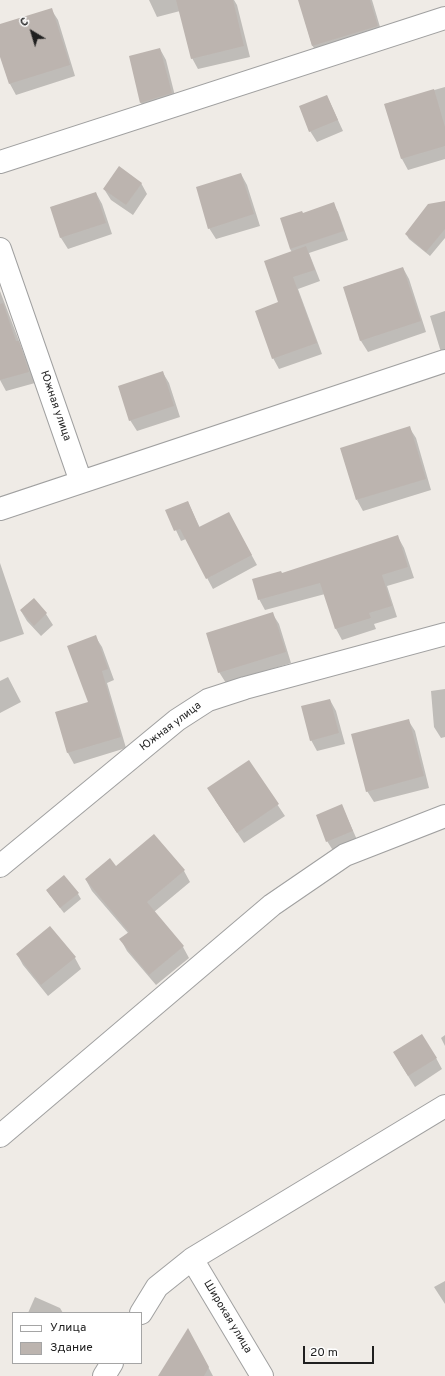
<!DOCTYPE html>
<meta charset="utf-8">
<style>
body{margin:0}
#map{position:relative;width:445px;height:1376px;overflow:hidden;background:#efebe6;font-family:Overpass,sans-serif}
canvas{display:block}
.legend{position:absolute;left:12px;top:1312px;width:130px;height:52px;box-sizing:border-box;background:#fff;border:1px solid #a5a5a5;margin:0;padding:5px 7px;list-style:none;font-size:12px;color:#1f1f1f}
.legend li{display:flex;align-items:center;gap:8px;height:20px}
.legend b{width:20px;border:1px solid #a5a5a5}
.north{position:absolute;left:12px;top:12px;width:40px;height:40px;-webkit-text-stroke:3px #fff;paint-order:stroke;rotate:322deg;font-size:11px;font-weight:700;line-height:16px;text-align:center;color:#1f1f1f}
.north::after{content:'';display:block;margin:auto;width:14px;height:18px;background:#1f1f1f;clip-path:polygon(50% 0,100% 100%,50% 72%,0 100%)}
.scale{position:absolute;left:303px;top:1346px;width:71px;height:18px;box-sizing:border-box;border:2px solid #1f1f1f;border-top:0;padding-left:5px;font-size:12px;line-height:14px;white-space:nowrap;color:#1f1f1f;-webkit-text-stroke:3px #fff;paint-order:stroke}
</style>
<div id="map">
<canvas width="445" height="1376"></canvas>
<ul class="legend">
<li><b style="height:5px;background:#fff"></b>Улица</li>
<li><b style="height:11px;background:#bcb4af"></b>Здание</li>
</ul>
<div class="north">С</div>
<div class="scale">20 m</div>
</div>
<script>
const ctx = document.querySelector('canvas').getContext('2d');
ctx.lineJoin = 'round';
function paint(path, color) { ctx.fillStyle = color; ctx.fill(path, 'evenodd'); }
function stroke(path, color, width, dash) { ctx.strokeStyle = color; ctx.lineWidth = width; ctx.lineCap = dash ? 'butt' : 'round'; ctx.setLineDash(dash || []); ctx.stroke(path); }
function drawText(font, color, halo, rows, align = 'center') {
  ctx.font = font + ' Overpass,sans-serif'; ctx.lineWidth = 3; ctx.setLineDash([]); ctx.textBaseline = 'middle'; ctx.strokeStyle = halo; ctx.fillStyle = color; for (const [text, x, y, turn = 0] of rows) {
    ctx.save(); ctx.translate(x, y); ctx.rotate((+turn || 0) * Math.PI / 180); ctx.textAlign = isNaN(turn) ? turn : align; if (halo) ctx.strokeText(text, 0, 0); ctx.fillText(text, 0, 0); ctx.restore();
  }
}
const shadow = new Path2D(`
 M 149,0 L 234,0 L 237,5 L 250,57 L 198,69 L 192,58 L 180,11 L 157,17 Z
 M 299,0 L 372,0 L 383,37 L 319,56 L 312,45 Z
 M 51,9 L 58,20 L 75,76 L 16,95 L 10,84 L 0,54 L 0,25 Z
 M 160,49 L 166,60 L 177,104 L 148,114 L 141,103 L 130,57 Z
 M 445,87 L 445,159 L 408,170 L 402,159 L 385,104 Z
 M 327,96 L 343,131 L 317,142 L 310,131 Z
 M 241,174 L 247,185 L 260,226 L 216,239 L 209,228 Z
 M 141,183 L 147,194 L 133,215 L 111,200 L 104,189 Z
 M 96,193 L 102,204 L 112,234 L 68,249 L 61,238 L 52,207 Z
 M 445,202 L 445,238 L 430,256 L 409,239 L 406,234 Z
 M 333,203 L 338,212 L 348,240 L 309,253 L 320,281 L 298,289 L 322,354 L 279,369 L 273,358 L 279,303 L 292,252 L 290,249 L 303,214 Z
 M 403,268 L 409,279 L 426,332 L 368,352 L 361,341 L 344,287 Z
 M 0,291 L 35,383 L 6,391 L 0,380 Z
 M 445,311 L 445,358 L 440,349 L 430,316 Z
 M 163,373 L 169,383 L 180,417 L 137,431 L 130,420 Z
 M 409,427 L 416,438 L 431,490 L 363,511 L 357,500 Z
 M 188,502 L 200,528 L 234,523 L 257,565 L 213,589 L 186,539 L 181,541 L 167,511 Z
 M 398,537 L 404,548 L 414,578 L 387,586 L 397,617 L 374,624 L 376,629 L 342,640 L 336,629 L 325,594 L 265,610 L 259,599 L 282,574 Z
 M 0,563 L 24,634 L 0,642 Z
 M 34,599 L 46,614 L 53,625 L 41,636 L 27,621 L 21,611 Z
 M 272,613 L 279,624 L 291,663 L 226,683 L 219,672 Z
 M 95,636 L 102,647 L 114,680 L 107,683 L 126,748 L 74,764 L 68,753 L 56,713 L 89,703 Z
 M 8,677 L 21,702 L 0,713 L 0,681 Z
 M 445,689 L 445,737 L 441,738 L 434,727 L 431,691 Z
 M 330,700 L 336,711 L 345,744 L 317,751 L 311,740 Z
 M 408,720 L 415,731 L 429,788 L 374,802 L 367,791 Z
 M 248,761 L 285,816 L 244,843 L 215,800 Z
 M 342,806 L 358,842 L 334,852 L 327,841 Z
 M 116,868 L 184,871 L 190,882 L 154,912 L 183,947 L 189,958 L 156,985 L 127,951 L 121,940 L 128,933 L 92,891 L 86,880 Z
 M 47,891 L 78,894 L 81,899 L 64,913 Z
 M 50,927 L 75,958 L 81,969 L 48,996 L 23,965 L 17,954 Z
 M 445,1035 L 445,1046 L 441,1038 Z
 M 436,1058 L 442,1069 L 415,1087 L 400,1063 Z
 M 445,1281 L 445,1304 L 434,1287 Z
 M 35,1297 L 60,1308 L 63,1313 L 28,1313 Z
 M 196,1344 L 213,1376 L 159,1376 Z`);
const building = new Path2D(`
 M 176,0 L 233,0 L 244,46 L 191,59 Z
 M 298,0 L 370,0 L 378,26 L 312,46 Z
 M 52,8 L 70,65 L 9,84 L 0,57 L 0,24 Z
 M 160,48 L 172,93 L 140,103 L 129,56 Z
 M 434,89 L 445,127 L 445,146 L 401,159 L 384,104 Z
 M 327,95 L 338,120 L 309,132 L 299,106 Z
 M 119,166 L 142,183 L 126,205 L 103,189 Z
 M 241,173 L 254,214 L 208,229 L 196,187 Z
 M 96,192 L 106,223 L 60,238 L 50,207 Z
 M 445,201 L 445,229 L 426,252 L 405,234 L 428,204 Z
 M 334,202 L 344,231 L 290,249 L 280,218 L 302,211 L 303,213 Z
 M 306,246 L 315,270 L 293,277 L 317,343 L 272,359 L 255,311 L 278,302 L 264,261 Z
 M 403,267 L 421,321 L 360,341 L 343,287 Z
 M 3,303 L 16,341 L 19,341 L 29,372 L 0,380 L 0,304 Z
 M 163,371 L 174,406 L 129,421 L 118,386 Z
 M 410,426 L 426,479 L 356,500 L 340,448 Z
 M 188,501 L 199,527 L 229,512 L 252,555 L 206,579 L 180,529 L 174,531 L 165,510 Z
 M 398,535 L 408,567 L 382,575 L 392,606 L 369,613 L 371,618 L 335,629 L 320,583 L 258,600 L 252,579 L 281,571 L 282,573 Z
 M 34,598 L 47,613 L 34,626 L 20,610 Z
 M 273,612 L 286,652 L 218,673 L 206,633 Z
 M 96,635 L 108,669 L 102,671 L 121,737 L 67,753 L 55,712 L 88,702 L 67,646 Z
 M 330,699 L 339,733 L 310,741 L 301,706 Z
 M 409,719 L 424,776 L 366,792 L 351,734 Z
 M 249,760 L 279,804 L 237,833 L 207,788 Z
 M 342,804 L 353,831 L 326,842 L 316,815 Z
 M 154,834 L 185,870 L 147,902 L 184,946 L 149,975 L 119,939 L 129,932 L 85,879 L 110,858 L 116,866 Z
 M 64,875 L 79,893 L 60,908 L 46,890 Z
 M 50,926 L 76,957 L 41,985 L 16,954 Z
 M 422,1034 L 437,1058 L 408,1076 L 393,1052 Z
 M 188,1328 L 209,1367 L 204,1376 L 158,1376 Z`);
const minor = new Path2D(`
 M 0,162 L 445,18
 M 0,249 L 81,482
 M 0,509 L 445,361
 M 0,866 L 177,720 L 208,700 L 245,688 L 445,634
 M 0,1136 L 272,905 L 345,855 L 445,816
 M 192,1259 L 262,1376
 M 141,1313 L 157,1287 L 192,1259 L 445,1106
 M 104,1376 L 112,1363`);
const streetNames = [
 ["Южная улица",55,406,71],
 ["Южная улица",171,727,-37],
 ["Широкая улица",227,1317,59]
];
paint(shadow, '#0003');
paint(building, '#bcb4af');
stroke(minor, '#a0a0a0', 24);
stroke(minor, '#fff', 22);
drawText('11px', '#1f1f1f', '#fff', streetNames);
</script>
